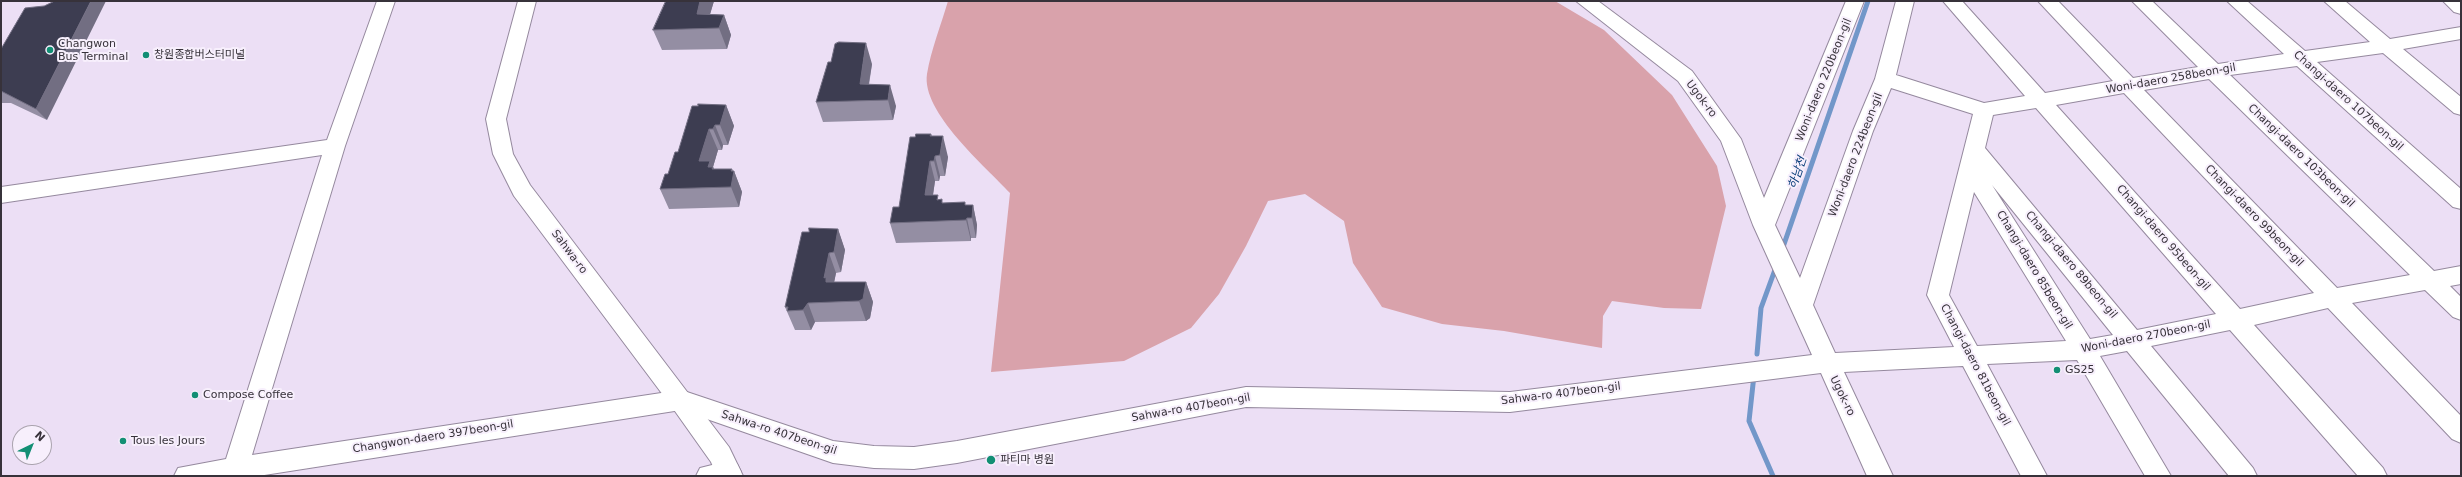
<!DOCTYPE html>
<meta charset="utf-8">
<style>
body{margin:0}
#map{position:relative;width:2462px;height:477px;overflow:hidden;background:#ecdff5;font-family:"DejaVu Sans",sans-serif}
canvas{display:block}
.frame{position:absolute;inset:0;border:2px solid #37323a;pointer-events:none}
.north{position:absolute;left:12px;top:425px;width:40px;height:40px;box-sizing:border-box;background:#f7effc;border:1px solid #aaa3ae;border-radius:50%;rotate:43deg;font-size:11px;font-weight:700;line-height:16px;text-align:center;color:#37323a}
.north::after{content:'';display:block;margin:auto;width:14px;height:18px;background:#128f74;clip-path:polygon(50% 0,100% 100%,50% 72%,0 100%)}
</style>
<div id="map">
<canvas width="2462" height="477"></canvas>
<div class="frame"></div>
<div class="north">N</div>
</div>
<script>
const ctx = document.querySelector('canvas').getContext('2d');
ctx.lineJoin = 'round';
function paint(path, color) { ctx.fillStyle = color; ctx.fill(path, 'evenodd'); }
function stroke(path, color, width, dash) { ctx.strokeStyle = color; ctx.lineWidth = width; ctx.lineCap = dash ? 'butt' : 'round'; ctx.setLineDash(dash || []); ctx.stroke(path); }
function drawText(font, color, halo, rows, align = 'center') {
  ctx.font = font + ' "DejaVu Sans","Noto Sans KR",sans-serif'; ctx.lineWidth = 4; ctx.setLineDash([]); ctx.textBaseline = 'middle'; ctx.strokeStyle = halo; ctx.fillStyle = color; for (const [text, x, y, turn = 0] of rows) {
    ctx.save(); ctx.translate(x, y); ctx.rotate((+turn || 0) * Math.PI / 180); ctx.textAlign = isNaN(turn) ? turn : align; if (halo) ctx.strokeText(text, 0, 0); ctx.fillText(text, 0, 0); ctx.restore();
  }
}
const green = new Path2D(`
 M 948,1 L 1555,1 L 1604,30 L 1672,95 L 1717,166 L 1726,206 L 1701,309 L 1664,308 L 1612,301 L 1603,316 L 1602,348 L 1504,331 L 1442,324 L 1382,307 L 1353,263 L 1344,221 L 1305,194 L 1268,201 L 1246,246 L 1219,294 L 1191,328 L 1124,361 L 991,372 L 1010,193 C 986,167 921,112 927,74 C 931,50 941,25 948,1 Z`);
const stream = new Path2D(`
 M 1782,250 L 1868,1
 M 1757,354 L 1761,308 L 1776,267
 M 1754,375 L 1749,421 L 1773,476`);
const minor = new Path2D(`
 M 377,1 L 395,1 L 345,146 L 252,455 L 681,390 L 833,441 L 874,446 L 914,447 L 957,441 L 1246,387 L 1510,392 L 1812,355 L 1753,225 L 1721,141 L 1678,81 L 1576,1 L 1598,1 L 1692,71 L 1741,139 L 1764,198 L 1846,1 L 1864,1 L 1775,225 L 1800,278 L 1853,131 L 1875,79 L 1896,1 L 1914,1 L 1896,75 L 1984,103 L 2025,96 L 1943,1 L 1962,1 L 2045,93 L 2113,81 L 2038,1 L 2058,1 L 2133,78 L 2198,67 L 2132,1 L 2152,1 L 2218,64 L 2284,54 L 2227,1 L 2247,1 L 2305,51 L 2370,42 L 2324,1 L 2345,1 L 2390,39 L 2461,27 L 2461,39 L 2403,49 L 2461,97 L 2461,115 L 2454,113 L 2383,53 L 2317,62 L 2461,189 L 2461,209 L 2453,207 L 2297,66 L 2230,75 L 2434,271 L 2461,266 L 2461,284 L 2450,286 L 2461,297 L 2461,320 L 2453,317 L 2425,290 L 2352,303 L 2461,416 L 2461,443 L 2452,439 L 2328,308 L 2254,325 L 2383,468 L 2387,476 L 2358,476 L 2230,330 L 2151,346 L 2253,468 L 2257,476 L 2229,476 L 2127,351 L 2100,356 L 2171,476 L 2145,476 L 2077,360 L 1987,364 L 2047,476 L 2021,476 L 1963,366 L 1844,372 L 1893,476 L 1867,476 L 1821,373 L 1510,412 L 1246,407 L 957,463 L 914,469 L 874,468 L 833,463 L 681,410 L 258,476 L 174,476 L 178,468 L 226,459 L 322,155 L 1,203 L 1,187 L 327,140 ZM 2209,79 L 2410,275 L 2337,288 L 2144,90 ZM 1891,88 L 1973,114 L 1927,295 L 1954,347 L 1835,353 L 1813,305 L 1873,131 ZM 2124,93 L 2314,293 L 2240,309 L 2056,105 ZM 2036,108 L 2216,314 L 2137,330 L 1985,148 L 1993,115 ZM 1992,185 L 2113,335 L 2090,339 ZM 1974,192 L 2066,341 L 1977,346 L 1949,295 Z
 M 728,461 L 737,464 L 741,472 L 739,476 L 696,476 L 700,468 Z`);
const major = new Path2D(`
 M 518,1 L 536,1 L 506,119 L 513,154 L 530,185 L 729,447 L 743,476 L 717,476 L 711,462 L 672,407 L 514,196 L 493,154 L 486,119 Z
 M 2443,1 L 2461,1 L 2461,14 L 2454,12 Z`);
const wall = new Path2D(`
 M 666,1 L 714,1 L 710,14 L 724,15 L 731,35 L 727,49 L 662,50 L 653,30 Z
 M 1,49 L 47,120 L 11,103 L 1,103 Z
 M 872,64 L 869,85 L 896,106 L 893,120 L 823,122 L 816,102 Z
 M 726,105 L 734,126 L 728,145 L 723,145 L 722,150 L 718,150 L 713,167 L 714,169 L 734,171 L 742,192 L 739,207 L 669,209 L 660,189 L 668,174 L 678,152 Z
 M 931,134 L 932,136 L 948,157 L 945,176 L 940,176 L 939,181 L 935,181 L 933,195 L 943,203 L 966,205 L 973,205 L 977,225 L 976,238 L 971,238 L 971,241 L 896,243 L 890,223 L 899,207 L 915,137 Z
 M 838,229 L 845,250 L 841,272 L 836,273 L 834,282 L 866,282 L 873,302 L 870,318 L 866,321 L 815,322 L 811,330 L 795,330 L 785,307 L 809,232 Z`);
const shadedWall = new Path2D(`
 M 91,1 L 106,1 L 47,120 L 36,109 Z
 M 700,1 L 714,1 L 706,28 L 697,14 Z
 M 724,15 L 731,35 L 727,49 L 719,28 Z
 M 866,43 L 872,64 L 866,100 L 860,84 Z
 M 890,85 L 896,106 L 893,120 L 888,100 Z
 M 726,105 L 734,126 L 728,145 L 720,125 Z
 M 715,125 L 723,145 L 722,150 L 713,129 Z
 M 709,129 L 718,150 L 713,167 L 721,187 L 699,161 Z
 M 931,134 L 936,154 L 935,156 L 940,176 L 939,181 L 934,161 L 930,136 Z
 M 943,136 L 948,157 L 945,176 L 940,155 Z
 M 930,161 L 935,181 L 930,215 L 925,195 Z
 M 732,169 L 734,174 L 734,171 L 742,192 L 739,207 L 731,187 Z
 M 973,205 L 977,225 L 976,238 L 972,218 Z
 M 967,218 L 971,238 L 971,241 L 966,220 Z
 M 838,229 L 845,250 L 841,272 L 834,252 Z
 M 829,253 L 836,273 L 832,293 L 833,302 L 824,278 Z
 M 866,282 L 873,302 L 870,318 L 866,321 L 859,301 Z
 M 808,303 L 815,322 L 811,330 L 803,310 Z`);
const building = new Path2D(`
 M 55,1 L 91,1 L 36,109 L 1,91 L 1,49 L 25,8 L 44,6 Z
 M 666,1 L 700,1 L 697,14 L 724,15 L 719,28 L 653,30 Z
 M 839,42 L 866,43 L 860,84 L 890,85 L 888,100 L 816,102 L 828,62 L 831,62 L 835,44 Z
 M 698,104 L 726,105 L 720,125 L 715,125 L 713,129 L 709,129 L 699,161 L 710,161 L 708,167 L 713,167 L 712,169 L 732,169 L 731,171 L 734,171 L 731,187 L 660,189 L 665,174 L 668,174 L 675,152 L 678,152 L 692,106 L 698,106 Z
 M 916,134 L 931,134 L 930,136 L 943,136 L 940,155 L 935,156 L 934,161 L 930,161 L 925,195 L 938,195 L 937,200 L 942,199 L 942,203 L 965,202 L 965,205 L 973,205 L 972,218 L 967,218 L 966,220 L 890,223 L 893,207 L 899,207 L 910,137 L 915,137 Z
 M 809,228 L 838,229 L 834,252 L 829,253 L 824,278 L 826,277 L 826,282 L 866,282 L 863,299 L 859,301 L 808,303 L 803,310 L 787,311 L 788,307 L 785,307 L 802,232 L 809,232 Z`);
const markers = [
 [50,50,4,"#128f74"],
 [146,55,4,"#128f74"],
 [2057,370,4,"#128f74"],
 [195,395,4,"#128f74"],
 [123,441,4,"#128f74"],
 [991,460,5,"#128f74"]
];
const poiNames = [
 ["Changwon",58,44],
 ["Bus Terminal",58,57],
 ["창원종합버스터미널",154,55],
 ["GS25",2065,370],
 ["Compose Coffee",203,395],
 ["Tous les Jours",131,441],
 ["파티마 병원",1000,460]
];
const streetNames = [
 ["Woni-daero 258beon-gil",2171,79,-10],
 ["Woni-daero 220beon-gil",1824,80,-68],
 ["Ugok-ro",1701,99,53],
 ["Changi-daero 107beon-gil",2348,101,42],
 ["Woni-daero 224beon-gil",1856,155,-69],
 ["Changi-daero 103beon-gil",2301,156,44],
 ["Changi-daero 99beon-gil",2254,216,46],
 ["Changi-daero 95beon-gil",2163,238,49],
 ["Sahwa-ro",569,252,53],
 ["Changi-daero 89beon-gil",2071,265,50],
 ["Changi-daero 85beon-gil",2034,270,59],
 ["Woni-daero 270beon-gil",2146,337,-11],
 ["Changi-daero 81beon-gil",1975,365,62],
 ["Sahwa-ro 407beon-gil",1561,394,-7],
 ["Ugok-ro",1842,396,64],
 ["Sahwa-ro 407beon-gil",1191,408,-10],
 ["Sahwa-ro 407beon-gil",779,433,18],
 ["Changwon-daero 397beon-gil",433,437,-9]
];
const waterNames = [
 ["하남천",1798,173,-71]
];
paint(green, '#d9a2ab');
stroke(stream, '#7297c9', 5);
stroke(minor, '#95899e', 2);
stroke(major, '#95899e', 2);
paint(minor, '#fff');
paint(major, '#fff');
paint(wall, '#948ea3');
paint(shadedWall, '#726e82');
paint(building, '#3d3d51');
stroke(building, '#726e82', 1);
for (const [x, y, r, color] of markers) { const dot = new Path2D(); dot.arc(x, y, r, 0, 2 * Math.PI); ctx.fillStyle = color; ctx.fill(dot); stroke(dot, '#f7effc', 1.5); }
drawText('11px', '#37323a', '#f7effc', poiNames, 'left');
drawText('11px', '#37323a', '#f7effc', streetNames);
drawText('italic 12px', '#0a3d7a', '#f7effc', waterNames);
</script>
